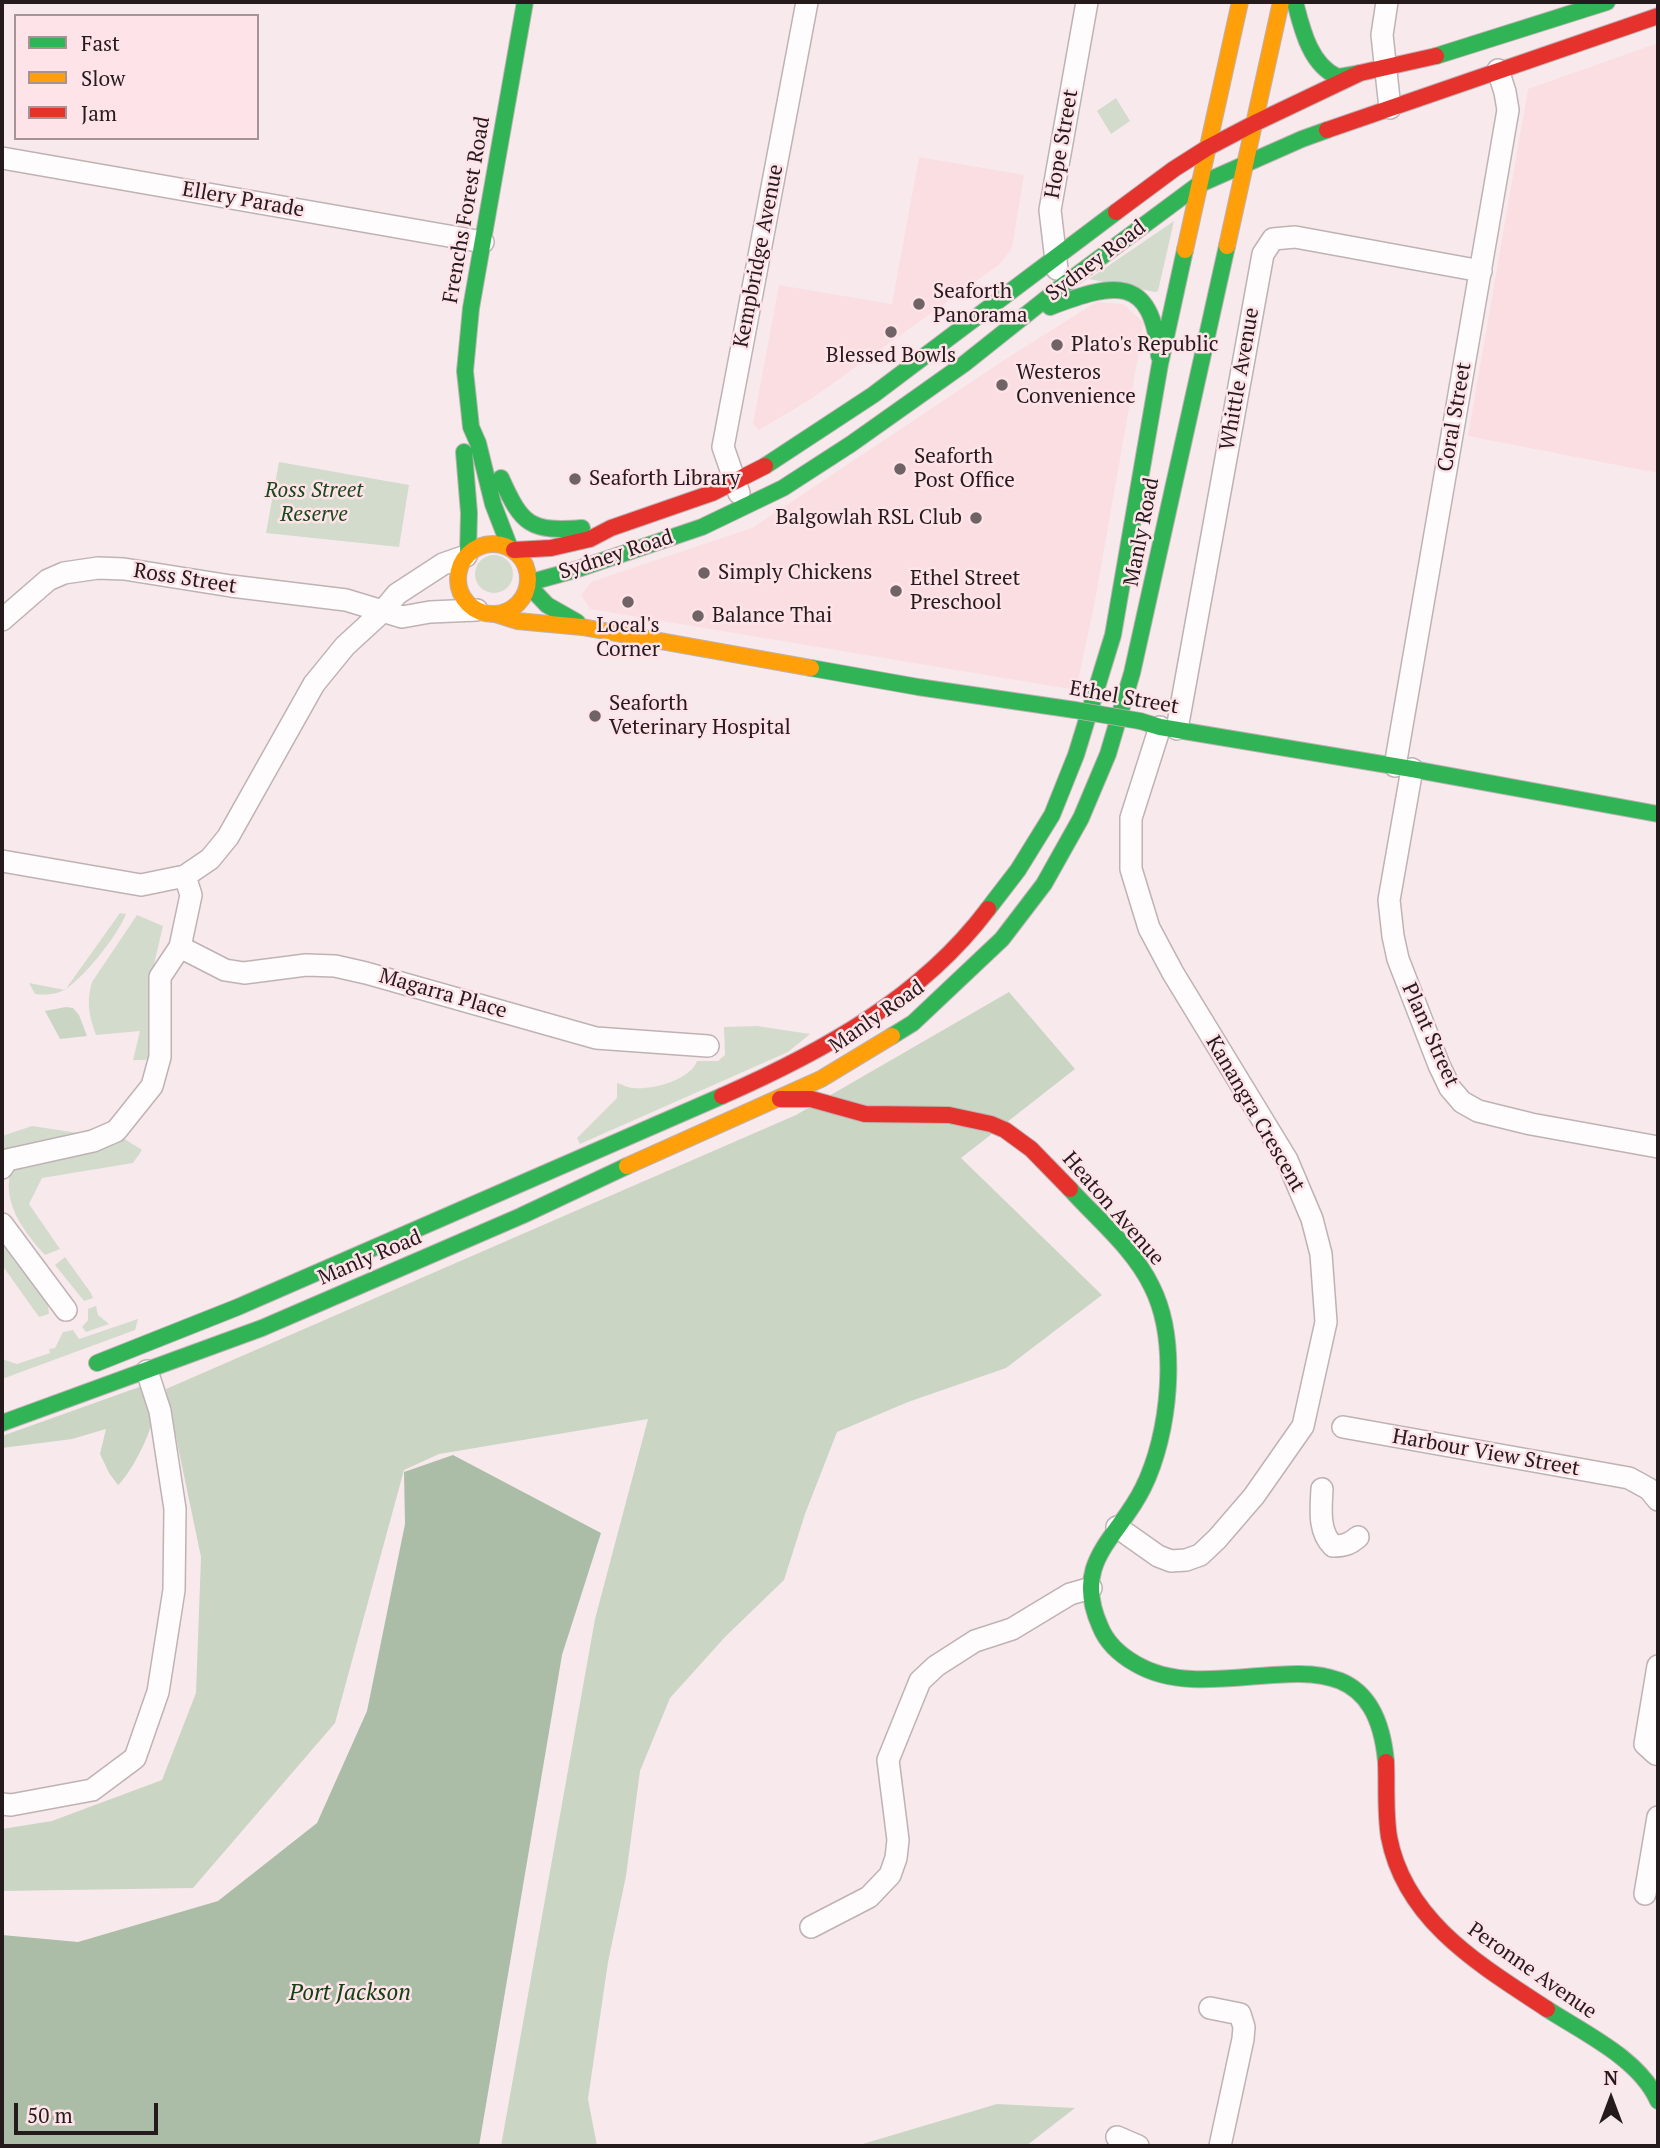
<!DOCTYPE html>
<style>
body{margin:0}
#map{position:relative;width:1660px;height:2148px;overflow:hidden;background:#f8eaec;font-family:"PT Serif",serif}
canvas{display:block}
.frame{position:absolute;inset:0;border:4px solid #251a1c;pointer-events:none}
.legend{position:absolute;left:14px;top:14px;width:245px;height:126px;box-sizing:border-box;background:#fee4e8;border:2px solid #a79396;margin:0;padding:9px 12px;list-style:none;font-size:21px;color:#251a1c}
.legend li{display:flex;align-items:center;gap:14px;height:35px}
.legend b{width:35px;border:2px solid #a79396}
.north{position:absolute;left:1576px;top:2064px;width:70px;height:70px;-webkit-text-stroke:5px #fee4e8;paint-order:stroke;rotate:0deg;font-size:19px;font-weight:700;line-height:28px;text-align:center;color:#251a1c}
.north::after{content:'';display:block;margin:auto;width:24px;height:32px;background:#251a1c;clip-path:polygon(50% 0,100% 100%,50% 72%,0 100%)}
.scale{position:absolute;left:14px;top:2103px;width:144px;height:32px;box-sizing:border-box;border:4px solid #251a1c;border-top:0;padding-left:9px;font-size:21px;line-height:24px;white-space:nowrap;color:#251a1c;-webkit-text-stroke:5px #fee4e8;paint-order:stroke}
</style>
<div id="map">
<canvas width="1660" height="2148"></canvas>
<div class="frame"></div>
<ul class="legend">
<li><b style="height:9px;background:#30b455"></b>Fast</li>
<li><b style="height:9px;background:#ff9f0a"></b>Slow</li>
<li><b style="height:9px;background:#e5322d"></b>Jam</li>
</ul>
<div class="north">N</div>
<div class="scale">50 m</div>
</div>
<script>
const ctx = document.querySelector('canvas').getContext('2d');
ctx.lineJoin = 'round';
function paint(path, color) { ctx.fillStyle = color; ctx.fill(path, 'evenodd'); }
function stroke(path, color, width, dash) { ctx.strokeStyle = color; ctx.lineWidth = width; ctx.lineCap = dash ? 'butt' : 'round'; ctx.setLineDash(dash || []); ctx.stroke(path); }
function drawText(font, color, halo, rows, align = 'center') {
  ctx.font = font + ' "PT Serif",serif'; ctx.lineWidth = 5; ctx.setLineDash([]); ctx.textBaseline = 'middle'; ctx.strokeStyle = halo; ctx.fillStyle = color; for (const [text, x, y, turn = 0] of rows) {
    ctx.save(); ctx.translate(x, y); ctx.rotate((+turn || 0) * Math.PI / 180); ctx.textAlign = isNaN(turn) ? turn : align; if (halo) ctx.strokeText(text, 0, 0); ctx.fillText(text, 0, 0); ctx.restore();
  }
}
const built = new Path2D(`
 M 1658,43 L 1658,473 L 1468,436 L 1528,89 Z
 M 919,157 L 1024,175 L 1012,248 L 1000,264 L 811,399 L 759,430 L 753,424 L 779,285 L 892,304 Z
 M 1096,302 L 1123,304 L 1144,323 L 1094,606 L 1076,690 L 590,609 L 581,595 L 591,582 L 752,528 L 998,364 Z`);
const green = new Path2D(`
 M 1116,98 L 1130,121 L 1111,134 L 1097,111 Z
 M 1174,221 L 1158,291 L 1155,292 L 1089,279 Z
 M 279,462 L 409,485 L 399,547 L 266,533 Z
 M475 574a19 19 0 1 1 38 0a19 19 0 1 1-38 0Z
 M 120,913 L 126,914 C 118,935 82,981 62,991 C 53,995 45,995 35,994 L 29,983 L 65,990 Z
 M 137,915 L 163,926 L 151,977 L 150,1057 L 145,1060 L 133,1060 L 140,1031 L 96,1035 C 89,1016 86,1002 92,982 Z
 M 757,1026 L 810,1034 L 788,1052 L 580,1144 L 577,1138 L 617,1098 L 617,1083 C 622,1084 628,1088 633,1088 C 653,1090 690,1080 697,1061 L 718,1061 L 725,1055 L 724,1027 Z
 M 32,1126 L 78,1133 L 75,1135 L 2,1159 L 2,1136 Z
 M 123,1138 L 142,1150 L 133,1163 L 42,1178 L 29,1204 L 60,1249 L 45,1255 C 23,1231 0,1200 12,1167 Z
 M 2,1232 L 47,1296 L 49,1314 L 39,1317 L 2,1265 Z
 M 65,1257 L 91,1293 L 93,1298 L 84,1301 L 55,1265 Z
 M 96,1306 L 98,1315 L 109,1324 L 86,1332 L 82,1327 L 88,1320 L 88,1309 Z
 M 138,1319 L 135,1330 L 2,1379 L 2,1359 L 17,1364 L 50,1353 L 49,1349 L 55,1348 L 63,1332 L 73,1330 L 79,1339 Z`);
const forest = new Path2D(`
 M 1009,992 L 1075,1069 L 961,1158 L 1102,1295 L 1006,1368 L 908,1402 L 837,1432 L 805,1514 L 784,1580 L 725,1637 L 670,1698 L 640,1771 L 626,1876 L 608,1962 L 588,2099 L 597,2146 L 501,2146 L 595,1619 L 648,1419 L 439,1454 L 404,1470 L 335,1723 L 193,1888 L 2,1891 L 2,1829 L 52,1821 L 162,1780 L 196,1693 L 201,1557 L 166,1389 L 796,1115 Z
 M 66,1007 L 73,1008 L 79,1015 L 87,1036 L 60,1039 L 45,1011 Z
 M 142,1386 C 145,1396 151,1407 152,1417 C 153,1432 129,1476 118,1485 L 109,1473 L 100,1454 L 106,1429 L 72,1439 L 2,1448 L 2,1436 Z
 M 997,2104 L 1075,2108 L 1026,2146 L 856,2146 Z`);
const water = new Path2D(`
 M 453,1455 L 601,1533 L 562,1655 L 479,2146 L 2,2146 L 2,1935 L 78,1942 L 218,1901 L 317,1823 L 367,1711 L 405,1524 L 404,1472 Z`);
const street = new Path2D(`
 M 1387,2 L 1382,35 L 1390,108
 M 2,158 L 483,242
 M 1057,269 L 1050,210 L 1087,2
 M 739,493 L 723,447 L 807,2
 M 2,620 L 48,580 L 64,573 L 98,568 L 124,569 L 231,586 L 346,600 L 402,617 L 430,612 L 477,610
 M 1177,729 L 1263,254 L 1273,239 L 1295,237 L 1481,271
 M 1395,766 L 1508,110 L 1505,92 L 1498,70
 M 1412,769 L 1389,900 L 1393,936 L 1398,959 L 1439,1065 L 1450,1088 L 1462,1102 L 1478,1111 L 1531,1124 L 1658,1147
 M 2,861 L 141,885 L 185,876 L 210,859 L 228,837 L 314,684 L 345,646 L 382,612 L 397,594 L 443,564 L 466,556
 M 180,947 L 225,970 L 244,973 L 306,965 L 335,966 L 366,973 L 596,1038 L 708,1046
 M 2,1168 L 7,1160 L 93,1141 L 116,1131 L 152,1086 L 160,1057 L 160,977 L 180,947 L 191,895 L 185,876
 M 2,1224 L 66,1310
 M 1343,1427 L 1629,1478 L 1649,1489 L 1658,1500
 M 1322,1489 C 1321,1509 1318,1531 1333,1546 C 1344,1546 1350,1544 1358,1537
 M 1117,1527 L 1158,1556 L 1171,1561 L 1186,1560 L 1200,1555 L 1217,1539 L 1254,1496 L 1303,1426 L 1326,1322 L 1321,1254 L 1312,1219 L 1287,1160 L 1173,973 L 1149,928 L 1131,869 L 1131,818 L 1160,727
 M 1658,1666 L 1645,1744 L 1656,1754 L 1658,1753
 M 2,1804 L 11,1805 L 92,1790 L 135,1758 L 158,1692 L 174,1590 L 175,1509 L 160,1411 L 147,1371
 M 1645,1894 L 1658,1817
 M 811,1927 L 869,1897 L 890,1875 L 896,1858 L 898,1840 L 888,1760 L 920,1681 L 936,1666 L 975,1641 L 1012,1629 L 1070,1594 L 1091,1588
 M 1210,2008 L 1240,2014 L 1244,2027 L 1243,2039 L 1220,2146
 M 1117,2137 L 1138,2146`);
const fast = new Path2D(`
 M 1295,2 C 1302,29 1310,65 1338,77 L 1360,73
 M 1436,56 L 1607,2
 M 1050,307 C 1113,283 1152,273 1159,356
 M 464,452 L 469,513 L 468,554
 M 765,466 L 873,395 L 1116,212
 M 501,478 C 522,525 530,532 582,528
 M 510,548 L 493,504 L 478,443 L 471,427 L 465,371 L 471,308 L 525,2
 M 528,583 L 575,570 L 702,527 L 783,488 L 851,444 L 964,364 L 1062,286 L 1198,185 L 1302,139 L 1327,130
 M 528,585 L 547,605 L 577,622
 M 811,668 L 918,687 L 1075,710
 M 1140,721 L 1160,727 L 1412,769 L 1658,814
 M 988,909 L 1018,870 L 1052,815 L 1076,755 L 1113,635 L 1160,364 L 1185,250
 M 892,1036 L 913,1023 L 1002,939 L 1044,884 L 1081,818 L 1108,754 L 1132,673 L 1227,246
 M 1070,1189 C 1098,1220 1134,1249 1152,1287 C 1179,1341 1170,1434 1143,1488 C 1118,1539 1071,1561 1100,1626 C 1107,1644 1120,1655 1136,1664 C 1224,1716 1372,1606 1386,1762
 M 97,1363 L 238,1307 L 722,1096
 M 2,1423 L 262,1328 L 521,1216 L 627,1166
 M 1547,2009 C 1584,2033 1640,2059 1658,2101`);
const slow = new Path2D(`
 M 1227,246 L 1281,2
 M 1185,250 L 1240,2
 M458 579a35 35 0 1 1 70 0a35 35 0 1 1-70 0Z
 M 495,614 L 517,621 L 582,627 L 811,668
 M 627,1166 L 821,1079 L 892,1036`);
const jam = new Path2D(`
 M 1327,130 L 1658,16
 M 1116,212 L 1174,169 L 1207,148 L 1255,123 L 1360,73 L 1436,56
 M 514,550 L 551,548 L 590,539 L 611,528 L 712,493 L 765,466
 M 722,1096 C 822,1052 921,998 988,909
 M 780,1099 L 811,1099 L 865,1114 L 949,1115 L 991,1124 L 1005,1130 L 1031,1149 L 1070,1189
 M 1386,1762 C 1387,1786 1385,1812 1389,1837 C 1405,1921 1480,1965 1547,2009`);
const fastBridge = new Path2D(`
 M 1075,710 L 1140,721`);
const markers = [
 [919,304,7,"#6f6365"],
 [891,332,7,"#6f6365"],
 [1057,345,7,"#6f6365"],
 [1002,385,7,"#6f6365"],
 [900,469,7,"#6f6365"],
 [575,479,7,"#6f6365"],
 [976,518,7,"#6f6365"],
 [704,573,7,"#6f6365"],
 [896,591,7,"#6f6365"],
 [628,602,7,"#6f6365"],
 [698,616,7,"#6f6365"],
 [595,716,7,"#6f6365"]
];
const streetNames = [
 ["Hope Street",1062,144,-80],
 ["Ellery Parade",243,200,10],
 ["Frenchs Forest Road",467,210,-80],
 ["Kempbridge Avenue",759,256,-79],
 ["Sydney Road",1096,261,-37],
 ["Whittle Avenue",1240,379,-80],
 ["Coral Street",1455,417,-80],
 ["Manly Road",1142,532,-79],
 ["Sydney Road",616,555,-18],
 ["Ross Street",185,579,9],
 ["Ethel Street",1124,698,10],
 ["Magarra Place",443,994,16],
 ["Manly Road",877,1017,-35],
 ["Plant Street",1430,1035,66],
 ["Kanangra Crescent",1255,1114,60],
 ["Heaton Avenue",1113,1209,49],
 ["Manly Road",370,1258,-23],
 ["Harbour View Street",1486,1453,10],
 ["Peronne Avenue",1532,1971,35]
];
const poiNames = [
 ["Seaforth",933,292],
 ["Panorama",933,316],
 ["Plato's Republic",1071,345],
 ["Blessed Bowls",891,356,"center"],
 ["Westeros",1016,373],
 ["Convenience",1016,397],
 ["Seaforth",914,457],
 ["Post Office",914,481],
 ["Seaforth Library",589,479],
 ["Balgowlah RSL Club",962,518,"right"],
 ["Simply Chickens",718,573],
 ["Ethel Street",910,579],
 ["Preschool",910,603],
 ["Balance Thai",712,616],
 ["Local's",628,626,"center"],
 ["Corner",628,650,"center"],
 ["Seaforth",609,704],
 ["Veterinary Hospital",609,728]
];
const parkNames = [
 ["Ross Street",314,491],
 ["Reserve",314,515]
];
const waterNames = [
 ["Port Jackson",350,1993]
];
paint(built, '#fadee2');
paint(green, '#d2dbcc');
paint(forest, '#cad5c4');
paint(water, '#acbda7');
stroke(street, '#bfb2b4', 24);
stroke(fast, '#bfb2b4', 18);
stroke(slow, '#bfb2b4', 18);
stroke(jam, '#bfb2b4', 18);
stroke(street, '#fefcfc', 21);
stroke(fast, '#30b455', 16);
stroke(slow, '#ff9f0a', 16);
stroke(jam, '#e5322d', 16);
stroke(fastBridge, '#bfb2b4', 18, []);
stroke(fastBridge, '#30b455', 16);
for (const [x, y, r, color] of markers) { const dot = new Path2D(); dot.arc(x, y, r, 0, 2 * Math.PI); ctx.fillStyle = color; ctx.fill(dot); stroke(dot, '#fee4e8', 2.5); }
drawText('21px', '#251a1c', '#fee4e8', streetNames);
drawText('21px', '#251a1c', '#fee4e8', poiNames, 'left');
drawText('italic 21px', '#1c481d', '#fee4e8', parkNames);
drawText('italic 23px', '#134014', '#fee4e8', waterNames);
</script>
